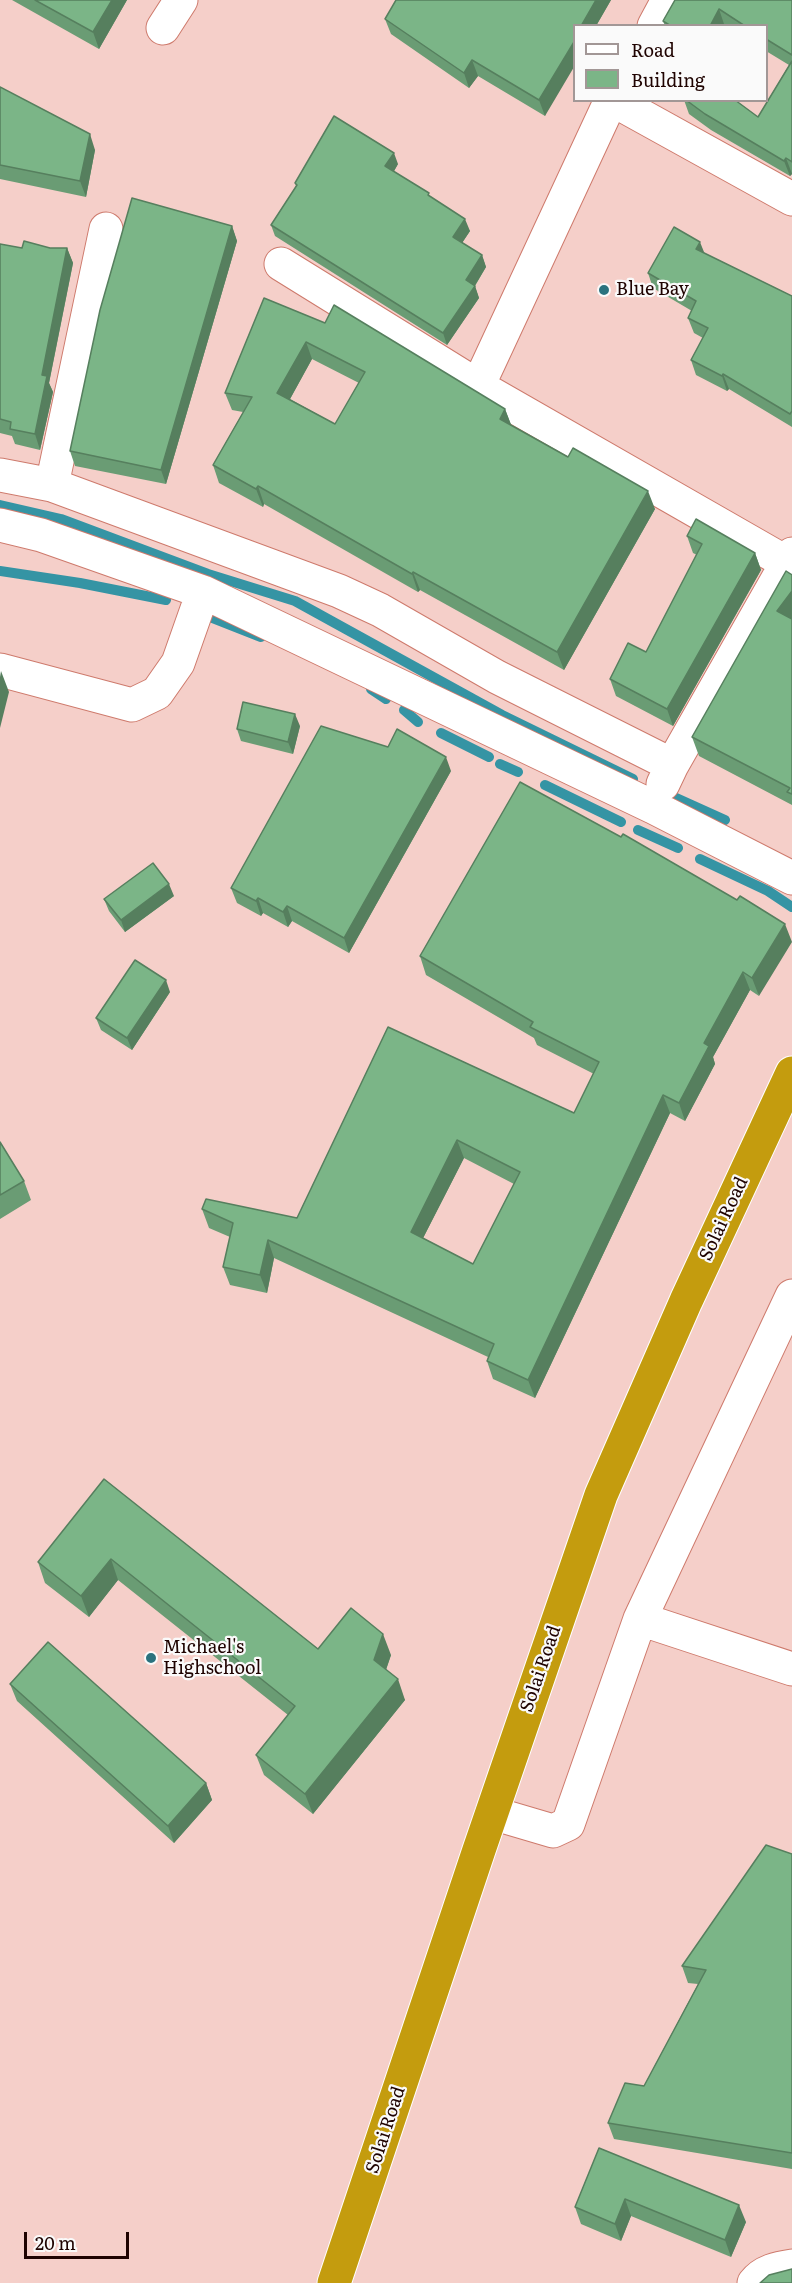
<!DOCTYPE html>
<style>
body{margin:0}
#map{position:relative;width:792px;height:2283px;overflow:hidden;background:#f5cfc9;font-family:Literata,serif}
canvas{display:block}
.legend{position:absolute;left:573px;top:24px;width:195px;height:78px;box-sizing:border-box;background:#fafafa;border:2px solid #a29796;margin:0;padding:8px 10px;list-style:none;font-size:18px;color:#1f0301}
.legend li{display:flex;align-items:center;gap:12px;height:30px}
.legend b{width:30px;border:2px solid #a29796}
.scale{position:absolute;left:24px;top:2232px;width:105px;height:27px;box-sizing:border-box;border:3px solid #1f0301;border-top:0;padding-left:8px;font-size:18px;line-height:21px;white-space:nowrap;color:#1f0301;-webkit-text-stroke:4px #fafafa;paint-order:stroke}
</style>
<div id="map">
<canvas width="792" height="2283"></canvas>
<ul class="legend">
<li><b style="height:8px;background:#fff"></b>Road</li>
<li><b style="height:16px;background:#7bb587"></b>Building</li>
</ul>
<div class="scale">20 m</div>
</div>
<script>
const ctx = document.querySelector('canvas').getContext('2d');
ctx.lineJoin = 'round';
function stroke(path, color, width, dash) { ctx.strokeStyle = color; ctx.lineWidth = width; ctx.lineCap = dash ? 'butt' : 'round'; ctx.setLineDash(dash || []); ctx.stroke(path); }
function paint(path, color) { ctx.fillStyle = color; ctx.fill(path, 'evenodd'); }
function drawText(font, color, halo, rows, align = 'center') {
  ctx.font = font + ' Literata,serif'; ctx.lineWidth = 4.5; ctx.setLineDash([]); ctx.textBaseline = 'middle'; ctx.strokeStyle = halo; ctx.fillStyle = color; for (const [text, x, y, turn = 0] of rows) {
    ctx.save(); ctx.translate(x, y); ctx.rotate((+turn || 0) * Math.PI / 180); ctx.textAlign = isNaN(turn) ? turn : align; if (halo) ctx.strokeText(text, 0, 0); ctx.fillText(text, 0, 0); ctx.restore();
  }
}
const stream = new Path2D(`
 M 0,505 L 61,519 L 208,574 L 295,601 L 502,715 L 633,779
 M 0,571 L 80,583 L 166,600
 M 200,613 L 261,637
 M 371,689 L 386,699
 M 404,710 L 418,722
 M 441,733 L 489,757
 M 500,764 L 518,772
 M 545,785 L 621,822
 M 674,797 L 725,820
 M 638,830 L 678,848
 M 700,859 L 768,891 L 792,907`);
const minor = new Path2D(`
 M 654,26 L 668,0
 M 163,28 L 181,0
 M 613,100 L 792,199
 M 281,264 L 478,386 L 787,563
 M 478,386 L 611,100
 M 0,475 L 52,485 L 339,591 L 380,610 L 497,677 L 672,765
 M 52,485 L 106,229
 M 0,525 L 41,535 L 203,592 L 653,807 L 792,878
 M 0,670 L 132,705 L 157,693 L 178,663 L 203,592
 M 663,784 L 672,765 L 792,554
 M 640,1619 L 792,1669
 M 492,1813 L 553,1831 L 568,1824 L 640,1619 L 792,1296
 M 754,2283 C 763,2271 778,2268 792,2266`);
const highway = new Path2D(`
 M 334,2283 L 479,1850 L 601,1495 L 686,1301 L 792,1073`);
const wall = new Path2D(`
 M 12,0 L 127,0 L 99,49 Z
 M 396,0 L 611,0 L 596,26 L 574,26 L 545,116 L 478,76 L 469,88 L 391,34 L 385,19 Z
 M 675,0 L 792,0 L 792,174 L 790,176 L 711,130 L 689,114 L 684,100 L 735,100 L 758,117 L 789,65 L 766,51 L 766,26 L 726,26 L 724,24 L 723,26 L 665,26 L 663,21 Z
 M 0,87 L 95,150 L 86,197 L 0,179 Z
 M 398,164 L 394,171 L 431,197 L 470,231 L 462,243 L 482,255 L 486,267 L 475,286 L 479,298 L 447,345 L 275,236 L 271,225 L 296,186 L 295,183 Z
 M 232,226 L 237,241 L 166,484 L 75,466 L 70,451 Z
 M 0,244 L 22,248 L 67,248 L 73,263 L 49,383 L 53,392 L 40,450 L 15,444 L 12,436 L 0,433 Z
 M 704,253 L 792,296 L 792,427 L 729,389 L 727,391 L 696,375 L 691,360 L 703,338 L 694,333 L 688,318 L 692,311 L 653,288 L 648,273 Z
 M 264,298 L 505,409 L 511,425 L 655,509 L 564,670 L 420,590 L 418,592 L 264,504 L 263,507 L 219,483 L 213,465 L 243,412 L 232,410 L 225,393 ZM 312,359 L 359,383 L 335,424 L 290,399 Z
 M 687,536 L 755,553 L 761,570 L 673,726 L 616,696 L 610,679 L 646,652 L 697,555 L 693,553 Z
 M 792,575 L 792,805 L 699,756 L 692,737 Z
 M 300,726 L 293,754 L 241,741 L 237,729 Z
 M 451,771 L 349,953 L 292,921 L 288,927 L 263,913 L 261,916 L 237,903 L 231,888 Z
 M 621,837 L 737,900 L 759,996 L 750,990 L 713,1057 L 715,1064 L 685,1121 L 670,1113 L 535,1398 L 493,1379 L 487,1361 L 488,1357 L 274,1258 L 267,1293 L 230,1285 L 223,1267 L 230,1237 L 209,1228 L 202,1209 L 297,1218 L 388,1027 L 574,1113 L 594,1074 L 537,1045 L 534,1038 L 426,975 L 420,956 ZM 464,1158 L 514,1184 L 473,1264 L 423,1238 Z
 M 174,896 L 125,932 L 109,911 L 104,899 Z
 M 170,992 L 132,1050 L 101,1030 L 96,1018 Z
 M 0,1142 L 24,1181 L 31,1200 L 0,1219 Z
 M 104,1479 L 318,1649 L 391,1655 L 386,1670 L 405,1700 L 313,1814 L 264,1775 L 256,1755 L 288,1715 L 118,1580 L 89,1617 L 45,1583 L 38,1562 Z
 M 10,1684 L 206,1783 L 212,1800 L 174,1843 L 17,1701 Z
 M 792,1854 L 792,2169 L 614,2139 L 608,2123 L 644,2086 L 698,1984 L 688,1983 L 682,1966 Z
 M 599,2148 L 746,2222 L 731,2257 L 631,2216 L 621,2241 L 581,2224 L 575,2207 Z`);
const shadedWall = new Path2D(`
 M 112,0 L 127,0 L 99,49 L 93,32 Z
 M 596,0 L 611,0 L 596,26 L 581,26 Z
 M 719,9 L 724,24 L 723,26 L 710,26 Z
 M 574,42 L 574,67 L 545,116 L 539,100 Z
 M 472,60 L 478,76 L 469,88 L 464,73 Z
 M 90,134 L 95,150 L 86,197 L 80,181 Z
 M 394,153 L 398,164 L 390,178 L 385,166 Z
 M 786,158 L 792,174 L 790,176 L 784,161 Z
 M 465,219 L 470,231 L 458,249 L 453,237 Z
 M 232,226 L 237,241 L 166,484 L 161,470 Z
 M 700,242 L 706,257 L 696,249 Z
 M 67,248 L 73,263 L 49,383 L 53,392 L 40,450 L 35,434 L 42,375 Z
 M 482,255 L 486,267 L 471,292 L 466,280 Z
 M 475,286 L 479,298 L 447,345 L 443,333 Z
 M 306,342 L 312,359 L 284,410 L 277,393 Z
 M 723,374 L 729,389 L 727,391 L 722,376 Z
 M 505,409 L 512,427 L 500,419 Z
 M 258,486 L 264,504 L 263,507 L 256,489 Z
 M 648,491 L 655,509 L 564,670 L 557,652 Z
 M 755,553 L 761,570 L 673,726 L 667,709 Z
 M 413,572 L 420,590 L 418,592 L 412,574 Z
 M 792,591 L 792,619 L 777,611 Z
 M 1,671 L 9,692 L 0,728 L 0,677 Z
 M 295,714 L 300,726 L 293,754 L 288,742 Z
 M 446,757 L 451,771 L 349,953 L 344,938 Z
 M 169,884 L 174,896 L 125,932 L 121,920 Z
 M 258,898 L 263,913 L 261,916 L 256,901 Z
 M 287,906 L 292,921 L 288,927 L 283,912 Z
 M 785,924 L 792,942 L 759,996 L 752,978 Z
 M 743,972 L 750,990 L 713,1057 L 715,1064 L 685,1121 L 679,1103 L 704,1043 Z
 M 166,980 L 170,992 L 132,1050 L 127,1038 Z
 M 663,1095 L 670,1113 L 535,1398 L 528,1380 Z
 M 457,1140 L 464,1158 L 417,1250 L 411,1232 Z
 M 268,1240 L 274,1258 L 267,1293 L 260,1275 Z
 M 111,1559 L 118,1580 L 89,1617 L 81,1596 Z
 M 383,1634 L 391,1655 L 382,1681 L 374,1660 Z
 M 398,1679 L 405,1700 L 313,1814 L 305,1794 Z
 M 206,1783 L 212,1800 L 174,1843 L 168,1826 Z
 M 625,2199 L 631,2216 L 621,2241 L 615,2224 Z
 M 739,2205 L 746,2222 L 731,2257 L 725,2240 Z`);
const building = new Path2D(`
 M 35,0 L 112,0 L 93,32 Z
 M 396,0 L 596,0 L 581,26 L 574,26 L 574,42 L 539,100 L 472,60 L 464,73 L 385,19 Z
 M 675,0 L 792,0 L 792,55 L 766,39 L 766,26 L 745,26 L 719,9 L 710,26 L 671,26 L 663,21 Z
 M 792,61 L 792,162 L 786,158 L 784,161 L 705,114 L 686,100 L 735,100 L 758,117 Z
 M 0,87 L 90,134 L 80,181 L 0,165 Z
 M 334,116 L 394,153 L 385,166 L 429,193 L 428,195 L 465,219 L 453,237 L 482,255 L 466,280 L 475,286 L 443,333 L 271,225 L 297,185 L 295,183 Z
 M 132,198 L 232,226 L 161,470 L 70,451 L 100,310 Z
 M 674,227 L 700,242 L 696,249 L 792,296 L 792,411 L 790,414 L 723,374 L 722,376 L 691,360 L 708,328 L 688,318 L 696,301 L 648,273 Z
 M 24,241 L 50,248 L 67,248 L 42,375 L 47,376 L 35,434 L 10,429 L 11,422 L 0,419 L 0,244 L 22,248 Z
 M 264,298 L 325,323 L 334,305 L 505,409 L 500,419 L 568,457 L 573,448 L 648,491 L 557,652 L 413,572 L 412,574 L 258,486 L 256,489 L 213,465 L 252,397 L 225,393 ZM 306,342 L 365,372 L 335,424 L 277,393 Z
 M 696,519 L 755,553 L 667,709 L 610,679 L 628,643 L 646,652 L 702,544 L 687,536 Z
 M 786,571 L 792,575 L 792,591 L 777,611 L 792,619 L 792,794 L 787,792 L 790,788 L 692,737 Z
 M 243,702 L 295,714 L 288,742 L 237,729 Z
 M 321,726 L 388,747 L 397,729 L 446,757 L 344,938 L 287,906 L 283,912 L 258,898 L 256,901 L 231,888 Z
 M 520,782 L 621,837 L 623,834 L 737,900 L 740,896 L 785,924 L 752,978 L 743,972 L 704,1043 L 709,1046 L 679,1103 L 663,1095 L 528,1380 L 487,1361 L 494,1344 L 268,1240 L 260,1275 L 223,1267 L 233,1223 L 202,1209 L 206,1199 L 297,1218 L 388,1027 L 574,1113 L 599,1062 L 530,1027 L 533,1022 L 420,956 ZM 457,1140 L 520,1172 L 473,1264 L 411,1232 Z
 M 153,863 L 169,884 L 121,920 L 104,899 Z
 M 135,960 L 166,980 L 127,1038 L 96,1018 Z
 M 0,1142 L 24,1181 L 0,1195 Z
 M 104,1479 L 318,1649 L 351,1608 L 383,1634 L 374,1660 L 398,1679 L 305,1794 L 256,1755 L 295,1706 L 111,1559 L 81,1596 L 38,1562 Z
 M 48,1642 L 206,1783 L 168,1826 L 10,1684 Z
 M 766,1845 L 792,1854 L 792,2153 L 608,2123 L 625,2083 L 644,2086 L 706,1970 L 682,1966 Z
 M 599,2148 L 739,2205 L 725,2240 L 625,2199 L 615,2224 L 575,2207 Z
 M 792,2269 L 792,2283 L 760,2283 L 769,2275 Z`);
const markers = [
 [604,290,6,"#2a727e"],
 [151,1658,6,"#2a727e"]
];
const poiNames = [
 ["Blue Bay",616,290],
 ["Michael's",163,1648],
 ["Highschool",163,1669]
];
const streetNames = [
 ["Solai Road",724,1219,-65],
 ["Solai Road",541,1669,-71],
 ["Solai Road",386,2130,-72]
];
stroke(stream, '#3594a4', 10);
stroke(minor, '#ce7a6c', 35);
stroke(highway, '#fff', 35);
stroke(minor, '#fff', 33);
stroke(highway, '#c49c0e', 33);
paint(wall, '#6a9c74');
paint(shadedWall, '#567f5e');
paint(building, '#7bb587');
stroke(building, '#567f5e', 1.5);
for (const [x, y, r, color] of markers) { const dot = new Path2D(); dot.arc(x, y, r, 0, 2 * Math.PI); ctx.fillStyle = color; ctx.fill(dot); stroke(dot, '#fafafa', 2); }
drawText('18px', '#1f0301', '#fafafa', poiNames, 'left');
drawText('18px', '#1f0301', '#fafafa', streetNames);
</script>
